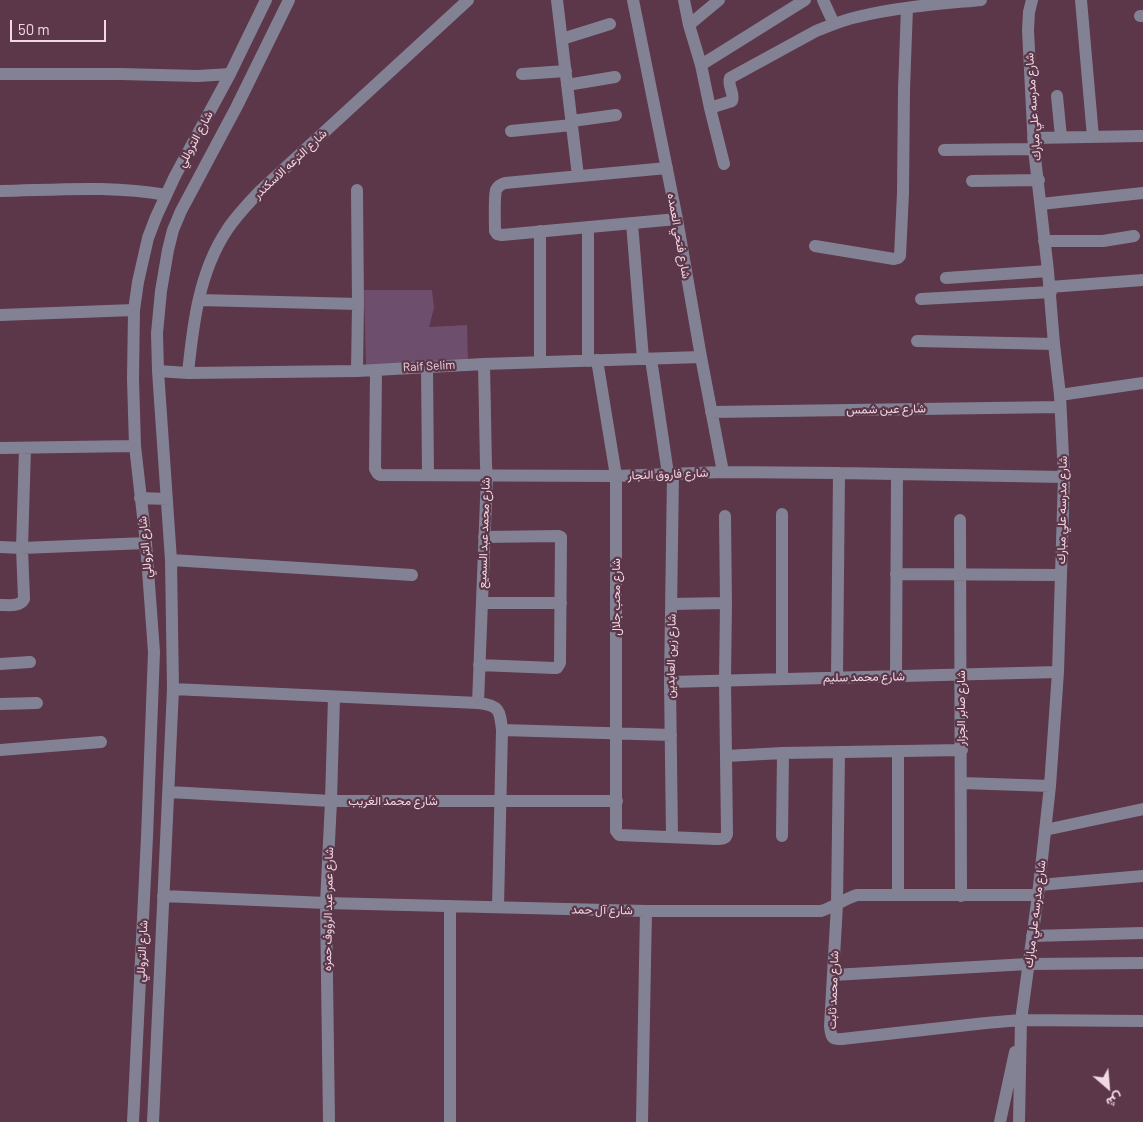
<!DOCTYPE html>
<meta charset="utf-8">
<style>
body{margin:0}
#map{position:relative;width:1143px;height:1122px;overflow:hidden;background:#5c3649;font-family:Barlow,Vazirmatn,sans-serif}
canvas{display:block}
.north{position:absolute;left:1083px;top:1062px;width:50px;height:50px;-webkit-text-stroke:4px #5c3649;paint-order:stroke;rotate:153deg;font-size:14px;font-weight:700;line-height:20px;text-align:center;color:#f1d8e3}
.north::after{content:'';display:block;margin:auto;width:18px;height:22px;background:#f1d8e3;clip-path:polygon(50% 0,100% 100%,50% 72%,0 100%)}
.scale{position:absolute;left:10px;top:20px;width:96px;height:22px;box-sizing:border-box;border:2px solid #f1d8e3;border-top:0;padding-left:6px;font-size:15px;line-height:18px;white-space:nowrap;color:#f1d8e3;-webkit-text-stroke:4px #5c3649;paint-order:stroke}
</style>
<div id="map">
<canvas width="1143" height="1122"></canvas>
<div class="north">ش</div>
<div class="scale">50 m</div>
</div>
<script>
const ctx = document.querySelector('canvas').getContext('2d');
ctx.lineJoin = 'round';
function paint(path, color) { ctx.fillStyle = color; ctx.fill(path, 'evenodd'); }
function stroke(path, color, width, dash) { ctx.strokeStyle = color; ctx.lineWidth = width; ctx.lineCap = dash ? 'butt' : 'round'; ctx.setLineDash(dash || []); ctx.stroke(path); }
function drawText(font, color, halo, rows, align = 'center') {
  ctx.font = font + ' Barlow,Vazirmatn,sans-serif'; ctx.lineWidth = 4.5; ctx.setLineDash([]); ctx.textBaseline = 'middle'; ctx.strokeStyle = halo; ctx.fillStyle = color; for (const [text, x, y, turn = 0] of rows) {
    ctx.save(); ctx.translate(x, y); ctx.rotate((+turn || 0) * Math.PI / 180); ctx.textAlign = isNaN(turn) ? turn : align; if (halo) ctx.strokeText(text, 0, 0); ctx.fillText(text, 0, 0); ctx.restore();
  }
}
const building = new Path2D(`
 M 364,290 L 432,290 L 434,308 L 429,327 L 467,325 L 468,362 L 366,365 Z`);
const minor = new Path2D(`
 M 557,0 L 578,176
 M 633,0 L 677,219 L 701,357 L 723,472
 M 684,0 L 689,25 L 701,65 L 710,108 L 724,164
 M 823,0 L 834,24
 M 1081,0 L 1093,137
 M 1140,16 L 1143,16
 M 689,25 L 719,0
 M 562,39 L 610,24
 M 701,65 L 805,0
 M 0,74 L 120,74 L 198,76 L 230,74
 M 522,74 L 566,71
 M 567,85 L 615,77
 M 1057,96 L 1061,137
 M 710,108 L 732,101 C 735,93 727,86 730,78 L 816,31 C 829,26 843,20 857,17 C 897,7 940,4 981,0
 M 572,121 L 616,115
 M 511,131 L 572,125
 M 1033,138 L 1143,136
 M 944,150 L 1034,149
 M 667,168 L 505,183 C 501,184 498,186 496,190 C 494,197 495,222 495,231 L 497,234 L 502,235 L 677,219
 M 972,181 L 1039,180
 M 357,190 L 358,304 L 357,371
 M 0,191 C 55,190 112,185 166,195
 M 1041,204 L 1143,193
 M 632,223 L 643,359
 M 588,227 L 588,361
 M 1044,241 L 1103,241 L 1134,236
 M 815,246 L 894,259 L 898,258 L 900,256 L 903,193 L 904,89 L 907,8
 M 946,278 L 1048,271
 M 1050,287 L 1143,280
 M 921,299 L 1051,292
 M 199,300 L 358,304
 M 0,315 L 134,310
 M 917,341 L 1054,344
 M 651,359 L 668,474
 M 597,360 L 616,476 L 616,831 L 619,835 L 716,839 C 722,839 726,839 727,834 L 725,681 L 726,603 L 725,516
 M 540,362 L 540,231
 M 427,366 L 428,475
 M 376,370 L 375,469 L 378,474 L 380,475 L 616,476 L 723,472 L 839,473 L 1064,477
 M 158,371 L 188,373 L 357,371 L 484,364 L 701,357
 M 188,373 C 193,324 199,272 227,230 C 236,216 248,204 259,192 L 468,0
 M 1060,395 L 1143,383
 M 711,412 L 1060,407
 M 0,448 L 135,446
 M 140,498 L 167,499
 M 782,514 L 782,679
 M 960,520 L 961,896
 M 0,547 L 22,548 L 146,543
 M 171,560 L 412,575
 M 896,574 L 1061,575
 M 482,603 L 561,603
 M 671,604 L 726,603
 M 0,605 C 9,605 20,607 24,599 L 22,548 L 25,448
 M 0,664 L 30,662
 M 479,665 L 554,668 L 557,668 L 560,663 L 561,537 L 559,536 L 484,537
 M 896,676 L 897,474
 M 837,678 L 839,473
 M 670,682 L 1058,672
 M 173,689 L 478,703 C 499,705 500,710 502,730 L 498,907
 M 478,703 L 487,475 L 486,466 L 484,364
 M 0,704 L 37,703
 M 502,730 L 671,735
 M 0,750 L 101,742
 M 839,752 L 837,905 L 830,1026 C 831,1036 831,1040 842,1039 L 986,1023 L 1021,1020 L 1143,1021
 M 726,756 L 783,753 L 962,750
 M 962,783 L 1050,786
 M 169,792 L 331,801 L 617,801
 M 1045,830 L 1143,809
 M 782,836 L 783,753
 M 672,837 L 670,682 L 673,474
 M 1039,885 L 1143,876
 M 898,895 L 898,752
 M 163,896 L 326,903 L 646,911 L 821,911 C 834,907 844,899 857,895 L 1038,895
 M 450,906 L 450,1122
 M 1032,936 L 1143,933
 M 833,975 L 1028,964 L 1143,963
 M 133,1122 L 147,837 L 154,652 L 146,543 L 135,446 L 133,379 L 134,310 L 138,282 L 148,238 L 156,217 L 175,176 L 230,74 L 266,0
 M 153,1122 L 173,689 L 171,560 L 158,371 L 157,333 L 161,291 L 168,250 L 173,230 L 181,211 L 237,106 L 289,0
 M 329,1122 L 326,903 L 331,801 L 334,697
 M 642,1122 L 646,911
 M 1000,1122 L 1015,1052
 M 1019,1122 L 1021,1020 L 1038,895 L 1050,786 L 1058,672 L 1064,477 L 1060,395 L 1054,344 L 1048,271 L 1034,149 L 1028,30 L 1029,12 L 1032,0`);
const streetNames = [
 ["شارع مدرسه علي مبارك",1033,107,-94],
 ["شارع التروللي",195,139,-62],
 ["شارع الترعه الاسكندر",290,164,-43],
 ["شارع فتحي العمده",679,236,80],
 ["Raif Selim",429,366,-3],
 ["شارع عين شمس",886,409,-1],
 ["شارع فاروق النجار",668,474,-2],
 ["شارع مدرسه علي مبارك",1062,510,-89],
 ["شارع محمد عبد السميع",484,533,-88],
 ["شارع التروللي",145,547,-95],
 ["شارع محب جلال",616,597,-90],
 ["شارع زين العابدين",671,656,-89],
 ["شارع محمد سليم",864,677,-1],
 ["شارع صابر الجزار",961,708,-90],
 ["شارع محمد الغريب",393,801],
 ["شارع عمر عبد الرؤوف حمزه",328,909,-89],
 ["شارع آل حمد",602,910,1],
 ["شارع مدرسه علي مبارك",1035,914,-83],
 ["شارع التروللي",142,951,-87],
 ["شارع محمد ثابت",833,990,-88]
];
paint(building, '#6d4e6c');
stroke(minor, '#838294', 12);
drawText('12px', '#f1d8e3', '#5c3649', streetNames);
</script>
